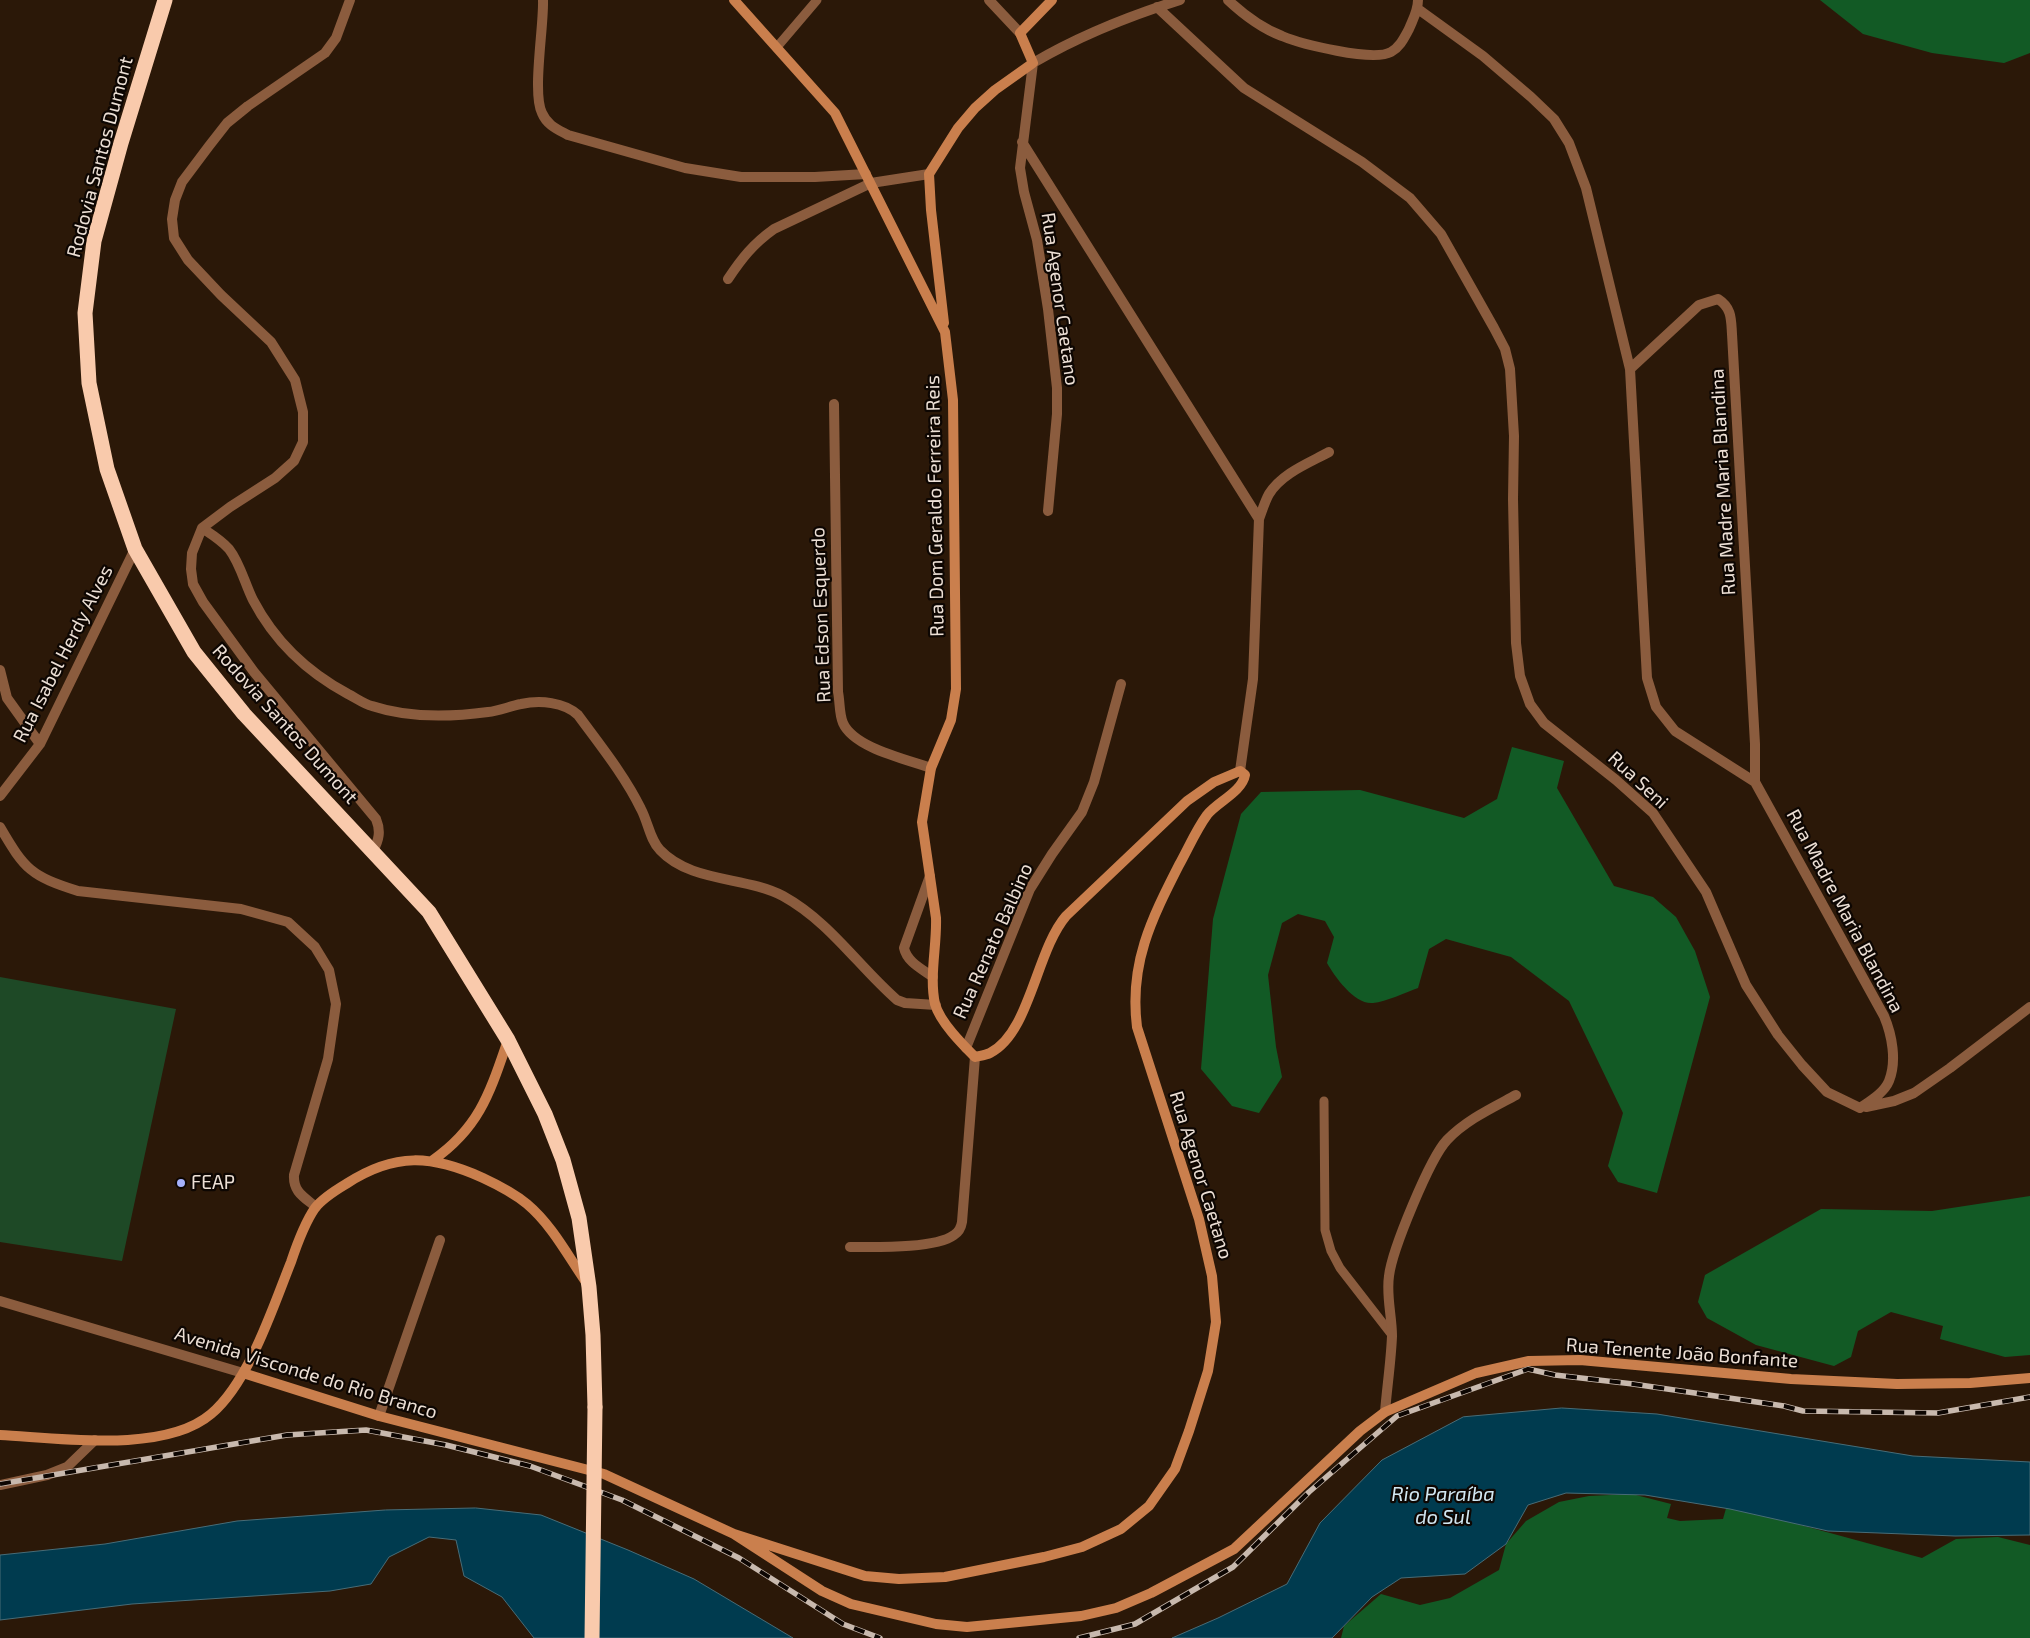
<!DOCTYPE html>
<meta charset="utf-8">
<style>
body{margin:0}
canvas{display:block;background:#2b1808}
</style>
<canvas width="2030" height="1638"></canvas>
<script>
const ctx = document.querySelector('canvas').getContext('2d');
ctx.lineJoin = 'round';
function paint(path, color) { ctx.fillStyle = color; ctx.fill(path, 'evenodd'); }
function stroke(path, color, width, dash) { ctx.strokeStyle = color; ctx.lineWidth = width; ctx.lineCap = dash ? 'butt' : 'round'; ctx.setLineDash(dash || []); ctx.stroke(path); }
function drawText(font, color, halo, rows, align = 'center') {
  ctx.font = font + ' "Exo 2",sans-serif'; ctx.lineWidth = 4.5; ctx.setLineDash([]); ctx.textBaseline = 'middle'; ctx.strokeStyle = halo; ctx.fillStyle = color; for (const [text, x, y, turn = 0] of rows) {
    ctx.save(); ctx.translate(x, y); ctx.rotate((+turn || 0) * Math.PI / 180); ctx.textAlign = isNaN(turn) ? turn : align; if (halo) ctx.strokeText(text, 0, 0); ctx.fillText(text, 0, 0); ctx.restore();
  }
}
const green = new Path2D(`
 M 0,977 L 176,1009 L 122,1261 L 0,1242 Z`);
const forest = new Path2D(`
 M 1820,0 L 2030,0 L 2030,53 L 2004,63 L 1932,53 L 1863,34 Z
 M 1512,747 L 1564,761 L 1557,788 L 1614,886 L 1653,897 L 1676,917 L 1695,951 L 1710,997 L 1657,1193 L 1618,1182 L 1608,1166 L 1623,1113 L 1569,1001 L 1511,957 L 1446,939 L 1429,949 L 1418,988 C 1406,992 1386,1002 1373,1003 C 1355,1005 1335,977 1327,963 L 1334,937 L 1325,921 L 1298,914 L 1282,923 L 1268,975 L 1276,1047 L 1282,1077 L 1259,1113 L 1232,1106 L 1201,1069 L 1213,919 L 1241,814 L 1261,792 L 1360,790 L 1464,818 L 1497,799 Z
 M 2030,1196 L 2030,1355 L 2005,1357 L 1940,1339 L 1943,1326 L 1891,1312 L 1858,1331 L 1851,1357 L 1834,1366 L 1756,1345 L 1707,1318 L 1698,1302 L 1705,1275 L 1821,1209 L 1932,1211 Z
 M 1632,1494 L 1671,1504 L 1667,1518 L 1680,1521 L 1723,1519 L 1727,1505 L 1922,1558 L 1956,1539 L 1998,1537 L 2030,1545 L 2030,1638 L 1341,1638 L 1344,1626 L 1381,1594 L 1420,1605 L 1450,1598 L 1499,1570 L 1506,1544 L 1526,1521 L 1559,1502 L 1589,1496 Z`);
const water = new Path2D(`
 M 1562,1408 L 1657,1414 L 1913,1456 L 2030,1462 L 2030,1535 L 1955,1536 L 1828,1531 L 1730,1509 L 1645,1495 L 1566,1493 L 1528,1505 L 1506,1544 L 1465,1574 L 1401,1578 L 1372,1597 L 1332,1638 L 1172,1638 L 1218,1618 L 1287,1584 L 1320,1523 L 1382,1460 L 1463,1417 Z
 M 476,1508 L 541,1515 L 628,1550 L 694,1579 L 793,1638 L 534,1638 L 502,1597 L 464,1576 L 456,1540 L 429,1537 L 389,1557 L 371,1584 L 330,1591 L 132,1604 L 0,1620 L 0,1555 L 105,1544 L 237,1521 L 385,1510 Z`);
const lane = new Path2D(`
 M 777,47 L 817,0
 M 1324,1101 L 1325,1230 L 1331,1251 L 1340,1268 L 1392,1335`);
const street = new Path2D(`
 M 350,0 L 336,38 L 325,53 L 248,106 L 227,123 L 209,146 L 182,182 L 175,200 L 172,219 L 174,238 L 188,260 L 221,295 L 271,342 L 295,380 L 303,412 L 303,442 L 294,461 L 275,478 L 230,507 L 202,528 L 192,553 L 191,569 L 193,584 L 203,602 L 254,672 L 376,819 C 381,831 379,840 373,851
 M 543,0 C 544,26 532,93 542,113 C 547,125 557,129 568,135 L 685,168 L 741,177 L 815,177 L 866,174
 M 989,0 L 1020,33
 M 1228,0 C 1244,15 1261,28 1282,36 C 1301,44 1373,62 1391,52 C 1400,47 1404,38 1409,29 C 1413,19 1418,11 1418,0
 M 1157,7 L 1244,88 L 1362,162 L 1410,198 L 1441,234 L 1494,328 L 1505,349 L 1510,369 L 1514,436 L 1513,499 L 1516,643 L 1520,676 L 1530,704 L 1544,723 L 1616,780 L 1653,813 L 1706,892 L 1746,985 L 1778,1035 L 1802,1065 L 1827,1092 L 1860,1108
 M 1418,9 L 1483,56 L 1531,97 L 1554,119 L 1569,143 L 1586,188 L 1630,369 L 1647,678 L 1656,707 L 1675,731 L 1755,782
 M 1022,142 C 1100,268 1181,393 1259,519
 M 728,279 C 742,258 753,244 774,229 L 871,183 L 929,174
 M 1630,369 L 1699,305 L 1718,299 C 1732,308 1731,319 1732,334 L 1755,744 L 1755,782 L 1884,1016 C 1892,1035 1897,1061 1889,1081 C 1884,1093 1870,1101 1860,1108
 M 834,404 L 838,692 C 840,701 839,714 843,723 C 854,748 906,759 931,768
 M 1048,511 L 1057,414 L 1057,388 L 1048,309 L 1037,240 L 1024,192 L 1020,168 L 1033,63 C 1079,36 1129,16 1180,0
 M 202,528 C 211,534 221,540 229,549 C 240,563 245,584 253,600 C 275,642 307,672 348,694 C 356,698 364,704 372,706 C 408,718 451,717 488,712 C 499,711 510,706 521,704 C 540,700 564,702 578,715 C 600,745 625,776 641,809 C 648,822 650,840 660,850 C 691,883 745,876 783,896 C 830,922 858,966 897,1000 L 905,1003 L 936,1005
 M 0,670 L 7,698 L 40,744
 M 1240,771 L 1253,679 L 1259,519 C 1262,511 1265,501 1269,494 C 1282,473 1309,463 1329,452
 M 0,796 L 40,744 L 135,549
 M 0,827 C 25,870 31,876 78,891 L 241,909 L 288,922 L 315,947 L 329,970 L 336,1004 L 328,1059 L 294,1175 C 293,1192 304,1197 316,1207
 M 930,876 L 904,948 C 907,962 922,969 933,977
 M 966,1048 L 1030,889 L 1052,854 L 1082,812 L 1094,782 L 1121,684
 M 1866,1107 L 1894,1101 L 1914,1093 L 1950,1068 L 2030,1007
 M 850,1247 C 874,1247 935,1249 954,1235 C 959,1232 961,1228 962,1222 L 975,1057
 M 0,1301 L 243,1373
 M 1385,1412 C 1387,1387 1391,1361 1392,1336 C 1392,1316 1386,1296 1389,1276 C 1392,1250 1430,1158 1447,1140 C 1466,1120 1492,1108 1516,1095
 M 379,1416 L 440,1240
 M 0,1485 L 47,1475 L 67,1467 L 95,1440`);
const secondary = new Path2D(`
 M 734,0 L 835,113 L 945,332 L 953,400 L 956,689 L 951,720 L 931,768 L 922,822 L 936,918 C 937,946 929,976 935,1004 C 940,1022 962,1044 975,1057 C 979,1056 986,1055 990,1053 C 1030,1033 1036,951 1066,916 L 1187,801 L 1214,782 L 1240,771 L 1245,775 C 1242,792 1217,802 1207,815 C 1196,830 1188,849 1179,865 C 1151,920 1129,964 1137,1027 L 1199,1219 L 1212,1276 L 1216,1322 L 1208,1371 L 1189,1431 L 1175,1469 L 1149,1506 L 1121,1529 L 1082,1547 L 1044,1557 L 945,1577 L 899,1579 L 865,1576 L 734,1534
 M 944,323 L 931,210 L 929,174 L 958,128 L 975,108 L 995,90 L 1033,63 L 1020,33 L 1052,0
 M 433,1160 C 480,1127 490,1092 508,1040
 M 243,1373 L 379,1416 L 604,1474 L 734,1534 L 822,1591 L 851,1604 L 936,1624 L 967,1627 L 1081,1616 L 1116,1608 L 1151,1593 L 1234,1549 L 1360,1431 L 1385,1412 L 1476,1373 L 1529,1361 L 1580,1360 L 1791,1379 L 1897,1384 L 1970,1383 L 2030,1378
 M 0,1435 C 58,1438 164,1454 211,1414 C 249,1382 273,1307 291,1262 C 297,1244 304,1224 315,1208 C 322,1199 336,1190 346,1184 C 395,1152 432,1155 483,1178 C 498,1185 515,1194 527,1204 C 552,1225 568,1256 586,1282`);
const highway = new Path2D(`
 M 165,0 L 121,143 L 94,241 L 85,313 L 89,383 L 107,469 L 135,549 L 194,652 L 244,714 L 429,912 L 508,1040 L 545,1114 L 563,1160 L 579,1218 L 589,1287 L 593,1335 L 595,1407`);
const rail = new Path2D(`
 M 0,1484 L 287,1435 L 366,1430 L 446,1445 L 530,1466 L 622,1500 L 739,1558 L 843,1624 L 880,1638
 M 1079,1638 L 1135,1624 L 1233,1567 L 1309,1492 L 1397,1416 L 1528,1369 L 1555,1375 L 1633,1384 L 1784,1406 L 1803,1411 L 1938,1413 L 2030,1397`);
const highwayBridge = new Path2D(`
 M 592,1638 L 595,1407`);
const markers = [
 [181,1183,5,"#a6b1fc"]
];
const streetNames = [
 ["Rodovia Santos Dumont",100,157,-75],
 ["Rua Agenor Caetano",1060,299,82],
 ["Rua Madre Maria Blandina",1723,482,-93],
 ["Rua Dom Geraldo Ferreira Reis",935,506,-91],
 ["Rua Edson Esquerdo",821,615,-92],
 ["Rua Isabel Herdy Alves",63,654,-63],
 ["Rodovia Santos Dumont",285,724,48],
 ["Rua Seni",1638,780,43],
 ["Rua Madre Maria Blandina",1845,911,62],
 ["Rua Renato Balbino",993,941,-66],
 ["Rua Agenor Caetano",1201,1175,73],
 ["Rua Tenente João Bonfante",1682,1353,4],
 ["Avenida Visconde do Rio Branco",306,1373,17]
];
const poiNames = [
 ["FEAP",191,1183]
];
const waterNames = [
 ["Rio Paraíba",1443,1494],
 ["do Sul",1443,1517]
];
paint(green, '#1e4926');
paint(forest, '#125a25');
paint(water, '#003b4f');
stroke(water, '#476c77', 1);
stroke(lane, '#8b5c3e', 9);
stroke(street, '#8b5c3e', 10);
stroke(secondary, '#ca7f4d', 10);
stroke(highway, '#f9caac', 15);
stroke(rail, '#c8b9ae', 5.5);
stroke(rail, '#0d0602', 4, [11]);
stroke(highwayBridge, '#f9caac', 15);
for (const [x, y, r, color] of markers) { const dot = new Path2D(); dot.arc(x, y, r, 0, 2 * Math.PI); ctx.fillStyle = color; ctx.fill(dot); stroke(dot, '#0d0602', 2); }
drawText('19px', '#ecdfd5', '#0d0602', streetNames);
drawText('19px', '#ecdfd5', '#0d0602', poiNames, 'left');
drawText('italic 20px', '#d2e8f3', '#0d0602', waterNames);
</script>
